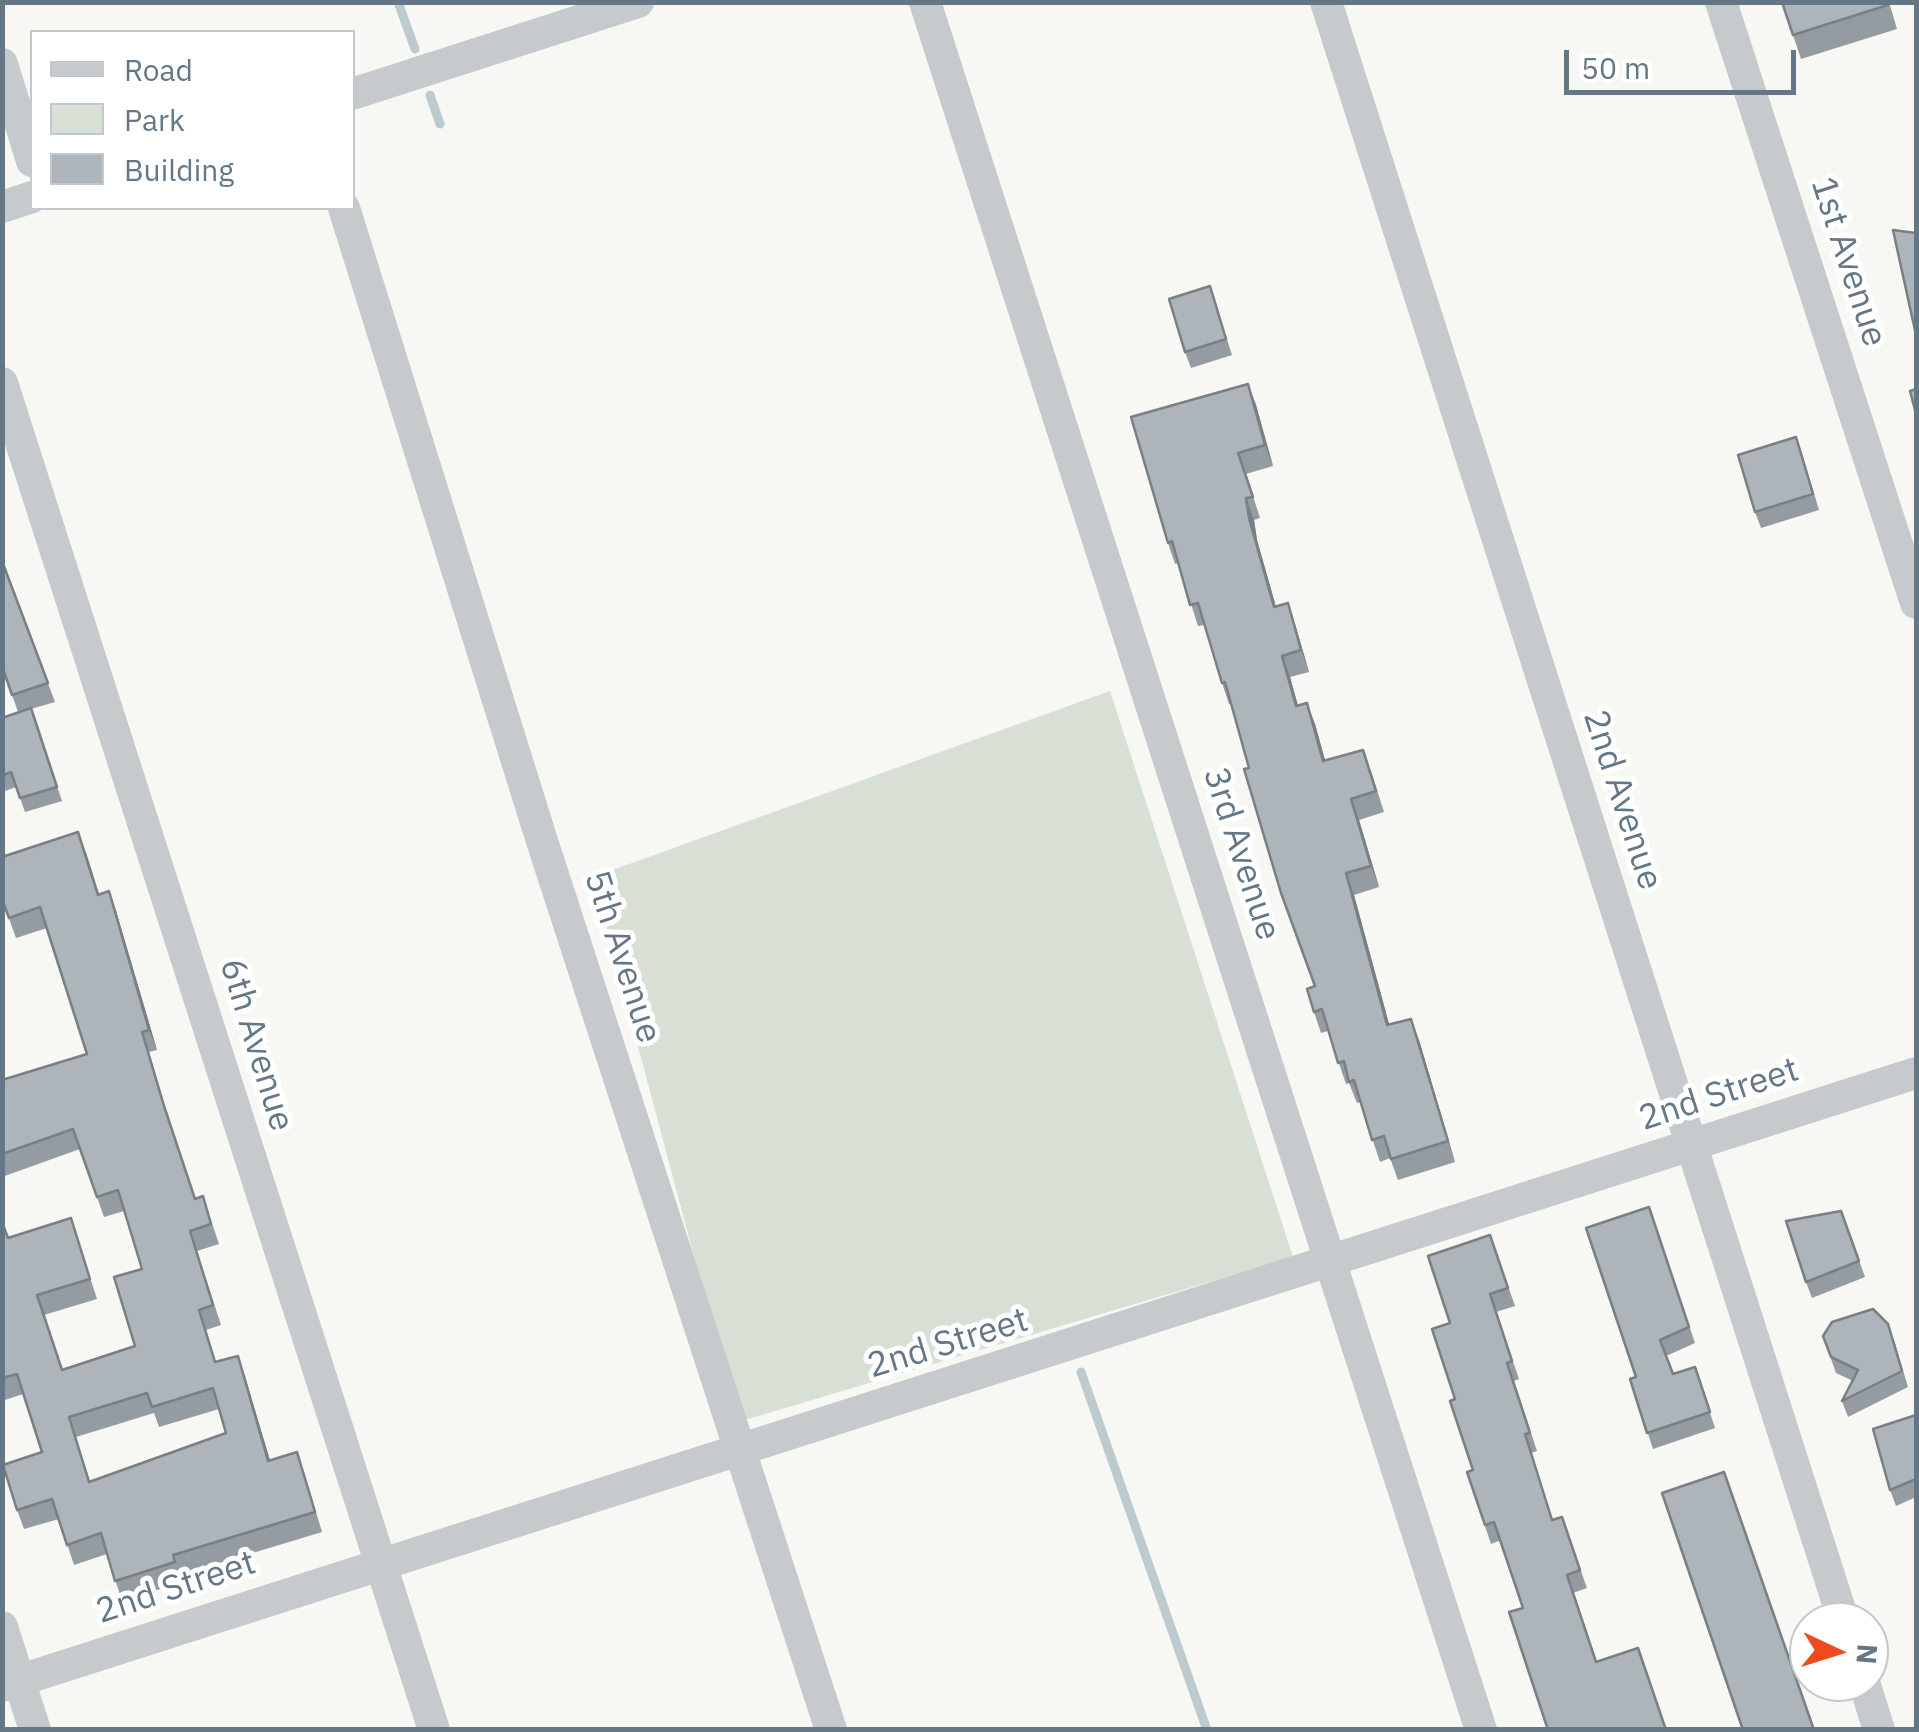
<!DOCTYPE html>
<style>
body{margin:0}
#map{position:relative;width:1919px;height:1732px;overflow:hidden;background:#f7f7f3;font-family:"IBM Plex Sans",sans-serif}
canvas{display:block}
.frame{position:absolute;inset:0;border:5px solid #647786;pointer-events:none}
.legend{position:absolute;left:30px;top:30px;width:325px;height:180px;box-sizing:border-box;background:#fff;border:2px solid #c1c9cf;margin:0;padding:12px 18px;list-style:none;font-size:30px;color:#647786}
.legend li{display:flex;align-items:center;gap:20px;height:50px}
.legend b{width:50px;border:2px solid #c1c9cf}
.north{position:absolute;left:1789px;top:1602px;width:100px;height:100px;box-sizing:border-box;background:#fff;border:2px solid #c1c9cf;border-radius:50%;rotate:94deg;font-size:28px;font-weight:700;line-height:40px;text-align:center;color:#647786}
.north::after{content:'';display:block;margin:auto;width:35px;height:45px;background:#ed4a1d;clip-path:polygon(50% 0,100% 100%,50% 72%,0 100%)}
.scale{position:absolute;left:1564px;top:50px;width:232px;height:45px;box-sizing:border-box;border:5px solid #647786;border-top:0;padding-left:12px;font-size:30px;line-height:35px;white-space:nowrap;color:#647786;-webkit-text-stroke:8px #fff;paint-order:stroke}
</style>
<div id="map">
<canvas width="1919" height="1732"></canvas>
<div class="frame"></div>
<ul class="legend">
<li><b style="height:12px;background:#c6cacd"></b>Road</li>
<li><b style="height:28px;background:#d8dfd4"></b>Park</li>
<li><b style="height:28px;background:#adb5bb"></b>Building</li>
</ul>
<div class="north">N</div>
<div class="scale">50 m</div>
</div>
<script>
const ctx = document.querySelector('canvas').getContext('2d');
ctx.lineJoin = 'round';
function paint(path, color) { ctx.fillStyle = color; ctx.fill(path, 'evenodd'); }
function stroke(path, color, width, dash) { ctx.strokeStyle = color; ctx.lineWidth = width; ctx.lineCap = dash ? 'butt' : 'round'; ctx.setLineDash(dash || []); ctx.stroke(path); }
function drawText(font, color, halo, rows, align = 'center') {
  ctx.font = font + ' "IBM Plex Sans",sans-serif'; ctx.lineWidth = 10; ctx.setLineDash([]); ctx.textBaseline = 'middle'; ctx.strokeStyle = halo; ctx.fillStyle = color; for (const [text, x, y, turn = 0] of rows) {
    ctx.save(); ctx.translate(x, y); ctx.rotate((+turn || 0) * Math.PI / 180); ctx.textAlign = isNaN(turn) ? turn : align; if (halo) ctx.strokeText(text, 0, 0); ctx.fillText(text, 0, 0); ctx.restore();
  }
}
const green = new Path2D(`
 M 1110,691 L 1293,1257 L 738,1422 L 593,877 Z`);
const stream = new Path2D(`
 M 398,2 L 415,49
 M 430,95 L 440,124
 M 1081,1372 L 1207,1730`);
const minor = new Path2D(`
 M 925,2 L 1481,1730
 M 1326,2 L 1844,1622
 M 1721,2 L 1916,603
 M 2,64 L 32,161
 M 352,94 L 638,2
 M 2,207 L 32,197
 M 344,208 L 542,841 L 831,1730
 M 2,383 L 434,1730
 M 2,1627 L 35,1730
 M 1864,1682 L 1879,1730
 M 2,1686 L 1916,1073`);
const wall = new Path2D(`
 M 1889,2 L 1897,29 L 1801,59 L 1793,35 Z
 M 1210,286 L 1232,355 L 1191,368 L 1185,352 Z
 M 1248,384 L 1256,405 L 1273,466 L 1246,474 L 1260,518 L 1254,520 L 1257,540 L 1276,607 L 1295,624 L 1309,672 L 1290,677 L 1298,706 L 1315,724 L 1325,760 L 1371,771 L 1384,812 L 1359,820 L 1379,887 L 1354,895 L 1389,1024 L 1419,1040 L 1455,1162 L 1398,1180 L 1390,1158 L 1380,1162 L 1360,1102 L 1357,1103 L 1349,1083 L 1346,1084 L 1328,1031 L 1321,1033 L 1314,1012 L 1315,986 L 1231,704 L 1229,704 L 1222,683 L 1204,625 L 1198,626 L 1178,563 L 1175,564 L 1168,543 Z
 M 1802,453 L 1819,510 L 1761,528 L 1755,512 Z
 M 2,561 L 55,702 L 31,709 L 62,801 L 25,812 L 16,787 L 2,792 L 2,718 L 18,712 L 2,666 Z
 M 86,852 L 99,894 L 109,891 L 116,911 L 157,1050 L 149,1052 L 171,1126 L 195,1198 L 203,1196 L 219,1244 L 197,1251 L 221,1325 L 206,1330 L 216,1362 L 238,1356 L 270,1460 L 304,1472 L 322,1532 L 180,1575 L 183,1582 L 122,1601 L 107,1554 L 74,1565 L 59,1519 L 24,1529 L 17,1510 L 42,1452 L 23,1394 L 2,1401 L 2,1219 L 8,1237 L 71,1218 L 97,1299 L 44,1315 L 62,1370 L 135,1346 L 142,1269 L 124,1211 L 104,1217 L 80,1149 L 2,1177 L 2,1080 L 87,1054 L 47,928 L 16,938 L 2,899 ZM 219,1409 L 226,1433 L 90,1481 L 76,1437 L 154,1413 L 159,1427 Z
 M 1649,1207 L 1695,1343 L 1666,1356 L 1673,1374 L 1695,1367 L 1715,1428 L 1653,1449 L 1630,1379 L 1636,1377 Z
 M 1841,1211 L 1865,1277 L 1812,1298 L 1806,1282 Z
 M 1490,1235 L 1515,1306 L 1496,1312 L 1519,1379 L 1514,1381 L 1537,1451 L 1531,1453 L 1553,1520 L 1562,1517 L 1587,1588 L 1573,1593 L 1596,1662 L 1666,1730 L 1523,1608 L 1501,1540 L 1491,1544 L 1467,1472 L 1473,1470 L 1455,1399 L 1450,1323 Z
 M 1823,1336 L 1894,1340 L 1908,1387 L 1848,1417 L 1842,1401 L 1853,1381 L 1836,1373 Z
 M 1916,1415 L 1916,1497 L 1896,1506 L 1890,1490 Z`);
const shadedWall = new Path2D(`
 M 1248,384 L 1256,405 L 1273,466 L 1265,445 Z
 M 1246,498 L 1254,520 L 1257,540 L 1282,628 L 1274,607 L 1249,518 Z
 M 1288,603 L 1295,624 L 1309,672 L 1301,650 Z
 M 1282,656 L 1290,677 L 1304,727 L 1296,706 Z
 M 1307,703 L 1315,724 L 1331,782 L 1323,761 Z
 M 1351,799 L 1359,820 L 1379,887 L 1371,866 Z
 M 1346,873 L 1354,895 L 1395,1046 L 1387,1025 Z
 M 109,891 L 116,911 L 157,1050 L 149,1030 Z
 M 1411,1019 L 1419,1040 L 1455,1162 L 1448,1141 Z
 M 238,1356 L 245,1376 L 276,1481 L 268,1461 Z`);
const building = new Path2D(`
 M 1782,2 L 1887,2 L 1888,5 L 1793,35 Z
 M 1893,230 L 1916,233 L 1916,335 Z
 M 1210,286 L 1226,339 L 1185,352 L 1169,299 Z
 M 1248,384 L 1265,445 L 1238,453 L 1253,497 L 1246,498 L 1249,518 L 1274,607 L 1288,603 L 1301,650 L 1282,656 L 1296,706 L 1307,703 L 1323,761 L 1363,750 L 1376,791 L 1351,799 L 1371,866 L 1346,873 L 1387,1025 L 1411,1019 L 1448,1141 L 1391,1159 L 1384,1136 L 1372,1140 L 1354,1080 L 1349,1082 L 1344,1061 L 1338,1063 L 1322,1009 L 1314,1012 L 1307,989 L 1315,986 L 1281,893 L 1244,769 L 1249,768 L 1225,682 L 1222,683 L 1198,603 L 1190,605 L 1172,541 L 1168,543 L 1131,417 Z
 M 1916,389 L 1916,414 L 1910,391 Z
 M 1796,437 L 1813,494 L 1755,512 L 1738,455 Z
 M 2,561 L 48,683 L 12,695 L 2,666 Z
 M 31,708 L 57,787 L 20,798 L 11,772 L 2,776 L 2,718 Z
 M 78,832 L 98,895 L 109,891 L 149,1030 L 142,1032 L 164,1106 L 195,1199 L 203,1196 L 211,1224 L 190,1231 L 213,1305 L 199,1310 L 215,1362 L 238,1356 L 268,1461 L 297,1452 L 315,1512 L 173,1555 L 175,1562 L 115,1581 L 101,1533 L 67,1545 L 52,1499 L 17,1510 L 3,1465 L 42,1452 L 17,1374 L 2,1378 L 2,1222 L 8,1238 L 71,1218 L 90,1279 L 37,1295 L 62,1370 L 135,1346 L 114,1277 L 142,1269 L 118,1190 L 97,1197 L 73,1129 L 2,1154 L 2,1080 L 87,1054 L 40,907 L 9,918 L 2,899 L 2,857 ZM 213,1388 L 226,1433 L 89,1482 L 69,1417 L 147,1393 L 152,1407 Z
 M 1649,1207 L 1689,1327 L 1660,1340 L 1673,1374 L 1695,1367 L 1710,1412 L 1647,1433 L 1630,1379 L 1636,1377 L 1586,1228 Z
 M 1841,1211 L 1859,1261 L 1806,1282 L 1786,1221 Z
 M 1490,1235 L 1508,1288 L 1490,1294 L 1512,1361 L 1507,1363 L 1530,1433 L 1525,1434 L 1552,1520 L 1562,1517 L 1580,1570 L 1567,1575 L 1596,1662 L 1638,1648 L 1666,1730 L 1548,1730 L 1509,1612 L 1523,1608 L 1494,1522 L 1485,1525 L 1467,1472 L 1473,1470 L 1450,1401 L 1455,1399 L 1432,1329 L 1450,1323 L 1428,1256 Z
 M 1873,1309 L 1888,1324 L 1902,1371 L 1842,1401 L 1858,1370 L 1831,1357 L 1823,1336 L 1832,1322 Z
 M 1916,1415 L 1916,1479 L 1890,1490 L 1873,1429 Z
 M 1724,1472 L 1814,1730 L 1743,1730 L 1662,1493 Z`);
const streetNames = [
 ["1st Avenue",1848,262,72],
 ["2nd Avenue",1622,800,72],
 ["3rd Avenue",1241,854,72],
 ["5th Avenue",622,957,72],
 ["6th Avenue",256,1045,73],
 ["2nd Street",1719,1095,-18],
 ["2nd Street",948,1344,-17],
 ["2nd Street",176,1588,-18]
];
paint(green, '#d8dfd4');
stroke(stream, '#bdcace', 9);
stroke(minor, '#c6cacd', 32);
paint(wall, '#959ca1');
paint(shadedWall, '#797f83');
paint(building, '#adb5bb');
stroke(building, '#797f83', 2.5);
drawText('35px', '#647786', '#fff', streetNames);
</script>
